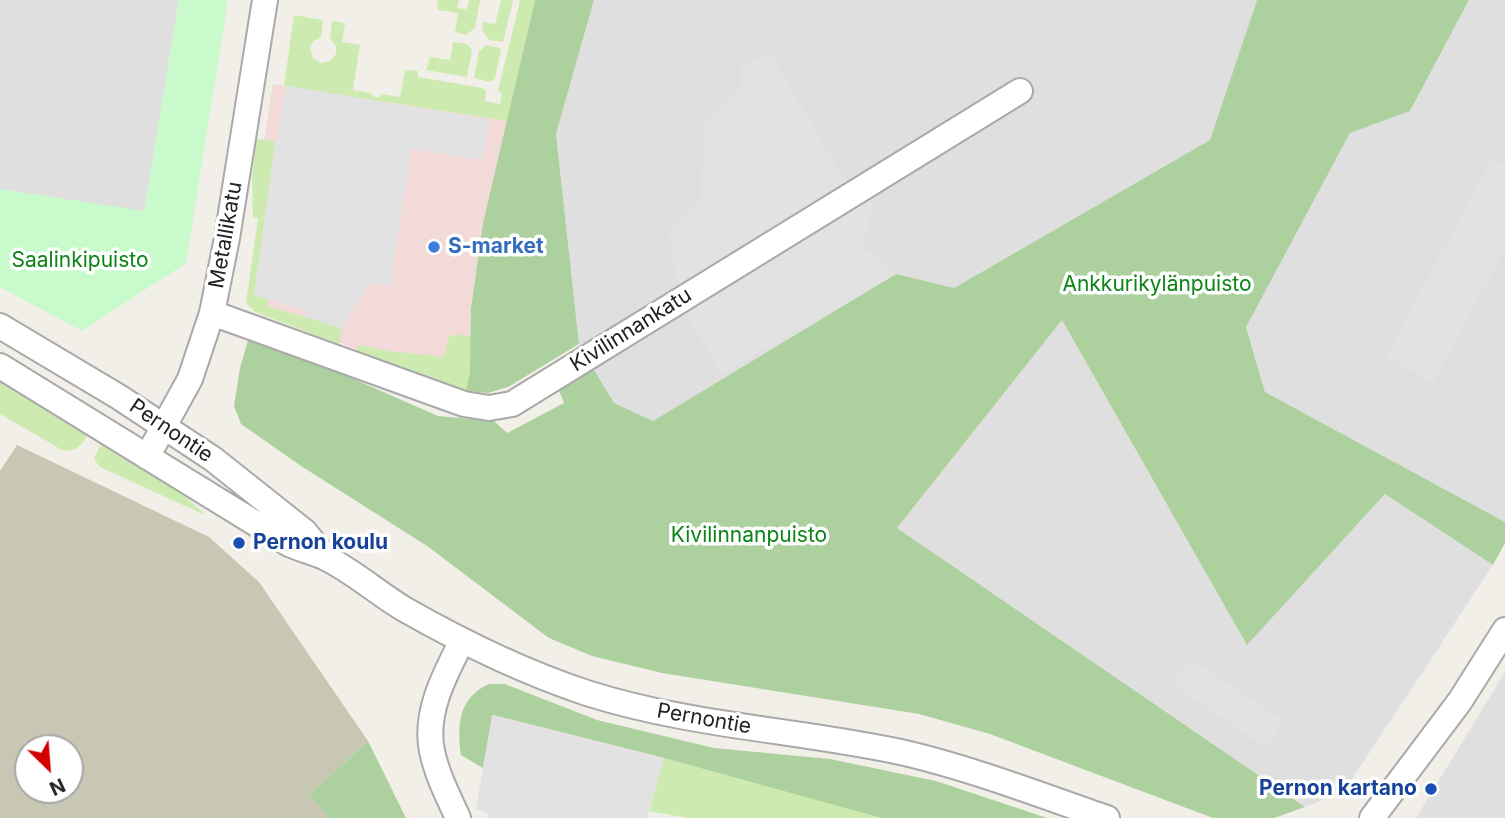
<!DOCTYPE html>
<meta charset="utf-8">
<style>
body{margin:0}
#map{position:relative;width:1505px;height:818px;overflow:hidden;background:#f2efe9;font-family:Inter,sans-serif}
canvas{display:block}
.north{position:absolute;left:14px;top:734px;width:70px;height:70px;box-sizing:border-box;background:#fff;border:2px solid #a7a7a7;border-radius:50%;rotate:155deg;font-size:19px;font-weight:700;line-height:28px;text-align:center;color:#222}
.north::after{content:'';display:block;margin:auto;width:24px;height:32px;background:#d40000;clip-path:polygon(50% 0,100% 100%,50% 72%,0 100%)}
</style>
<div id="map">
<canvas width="1505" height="818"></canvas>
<div class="north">N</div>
</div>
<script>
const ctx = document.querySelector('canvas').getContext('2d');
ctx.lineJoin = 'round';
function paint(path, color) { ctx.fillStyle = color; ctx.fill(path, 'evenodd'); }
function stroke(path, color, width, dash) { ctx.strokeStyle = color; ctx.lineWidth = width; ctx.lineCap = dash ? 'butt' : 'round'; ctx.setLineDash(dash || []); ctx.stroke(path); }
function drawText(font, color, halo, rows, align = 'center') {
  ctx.font = font + ' Inter,sans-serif'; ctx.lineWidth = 7; ctx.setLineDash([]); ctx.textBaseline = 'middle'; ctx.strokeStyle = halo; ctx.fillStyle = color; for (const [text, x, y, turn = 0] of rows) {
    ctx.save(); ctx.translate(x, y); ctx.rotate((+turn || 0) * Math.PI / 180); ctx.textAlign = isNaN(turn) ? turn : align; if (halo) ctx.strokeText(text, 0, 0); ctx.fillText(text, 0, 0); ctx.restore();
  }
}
const residential = new Path2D(`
 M 0,0 L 179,0 L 144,212 L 0,189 Z
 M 594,0 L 1257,0 L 1210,140 L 954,288 L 896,274 L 653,421 L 614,403 L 579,344 L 556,134 Z
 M 1469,0 L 1505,0 L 1505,522 L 1265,392 L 1246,326 L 1350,133 L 1410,111 Z
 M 1062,320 L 1247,644 L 1385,494 L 1493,565 L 1352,779 L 1331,797 L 1305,807 L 897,528 Z
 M 1505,672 L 1505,818 L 1416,818 L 1455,754 Z`);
const commercial = new Path2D(`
 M 273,84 L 507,121 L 483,223 L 471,308 L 470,371 L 462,389 L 269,316 L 254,295 L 266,225 L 260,166 Z`);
const construction = new Path2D(`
 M 17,445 L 209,537 L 259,582 L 368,741 L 309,795 L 329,818 L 0,818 L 0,471 ZM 28,748 L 70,748 L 70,790 L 28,790 Z`);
const grass = new Path2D(`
 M 437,0 L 459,0 L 457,8 L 467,9 L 469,0 L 480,0 L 475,28 L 466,35 L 455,32 L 458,13 L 438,10 Z
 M 499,0 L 513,0 L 503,42 L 489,40 L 482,29 L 483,22 L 495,24 L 501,1 Z
 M 520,0 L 535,0 L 507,121 L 284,86 L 294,15 L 323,20 L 321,37 L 314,41 L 310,48 L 313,58 L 321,63 L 330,61 L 336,54 L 336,46 L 330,38 L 332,21 L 345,23 L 342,42 L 360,45 L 353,90 L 372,93 L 372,96 L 380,98 L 381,94 L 400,97 L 405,70 L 418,71 L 418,77 L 483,88 L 486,92 L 485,101 L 500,104 L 502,94 L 498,91 Z
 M 453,42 L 467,44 L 472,50 L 467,77 L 426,70 L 430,57 L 450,60 Z
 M 487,45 L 500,48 L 501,50 L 495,78 L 490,82 L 474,78 L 479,51 Z
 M 256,139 L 274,141 L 275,144 L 265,218 L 268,306 L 341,328 L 339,344 L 255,312 L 246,303 L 258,218 L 253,218 L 252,176 Z
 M 459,334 L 471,336 L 470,371 L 466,391 L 356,351 L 360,345 L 388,351 L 445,357 L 449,335 L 457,337 Z
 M 0,376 L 90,431 C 82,444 78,453 62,450 L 0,414 Z
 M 103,439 L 164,478 L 207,516 L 100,467 L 94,459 Z
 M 664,758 L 854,809 L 882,818 L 687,818 L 649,811 Z`);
const forest = new Path2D(`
 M 535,0 L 594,0 L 556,134 L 579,344 L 508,387 L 488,393 L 466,391 L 470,371 L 471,308 L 483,223 Z
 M 1257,0 L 1469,0 L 1410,111 L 1350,133 L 1246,327 L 1265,392 L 1505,522 L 1505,543 L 1493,565 L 1385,494 L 1247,645 L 1062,320 L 897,528 L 1305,807 L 1274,818 L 1213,818 L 990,734 L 919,714 L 662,673 L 592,656 L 549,638 L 427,546 L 301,466 L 241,424 L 234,406 L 240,368 L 248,340 L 265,340 L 438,416 L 494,421 L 507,433 L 564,403 L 558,388 L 590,363 L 614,403 L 653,421 L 896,274 L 954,288 L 1210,140 Z
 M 489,684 L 505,684 L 597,720 L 714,748 L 830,759 L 936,781 L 1047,818 L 882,818 L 664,758 L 493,715 L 483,768 L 461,755 C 457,725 458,698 489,684 Z
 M 368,741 L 406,818 L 329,818 L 309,795 Z`);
const park = new Path2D(`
 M 179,0 L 228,0 L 186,263 L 82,331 L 0,287 L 0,189 L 144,211 Z`);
const parking = new Path2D(`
 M 771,54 L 842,176 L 874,202 L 863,247 L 896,274 L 722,374 L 690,321 L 677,280 L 668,229 L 701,199 L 704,127 L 742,89 L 741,67 Z
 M 287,86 L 489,120 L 482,160 L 411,149 L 390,286 L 370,283 L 341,328 L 306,317 L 308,311 L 254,295 L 275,144 Z
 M 1492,159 L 1505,166 L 1505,249 L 1433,383 L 1386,356 Z
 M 1190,658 L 1284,722 L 1265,748 L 1172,684 Z
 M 492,715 L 664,758 L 647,818 L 489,818 L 489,814 L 476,809 Z`);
const minor = new Path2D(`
 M 212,313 L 464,404 L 489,408 L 512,404 L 1020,91
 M 0,326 L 119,397 L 213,459 L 305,532 L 325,557
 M 0,366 L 289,544 C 300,549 312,552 324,557 C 352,570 377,593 404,609 C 462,642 523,672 587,693 C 690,726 799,730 905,753 C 973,769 1040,795 1107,818
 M 147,457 L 190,379 L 212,313 L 227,238 L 265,0
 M 458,818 C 448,796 437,775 432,751 C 424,713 445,674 462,641
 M 1372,818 L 1460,701 L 1505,630`);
const markers = [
 [434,247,7,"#3f7fe0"],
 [239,543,7,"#1a4fb4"],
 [1431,789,7,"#1a4fb4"]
];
const streetNames = [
 ["Metallikatu",226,235,-80],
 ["Kivilinnankatu",631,330,-32],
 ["Pernontie",171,431,34],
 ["Pernontie",704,719,10]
];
const shopNames = [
 ["S-market",448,247]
];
const parkNames = [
 ["Saalinkipuisto",80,261],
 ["Ankkurikylänpuisto",1157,285],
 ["Kivilinnanpuisto",749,536]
];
const transitNames = [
 ["Pernon koulu",253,543],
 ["Pernon kartano",1417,789,"right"]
];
paint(residential, '#e0dfdf');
paint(commercial, '#f2dad9');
paint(construction, '#c7c7b4');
paint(grass, '#cdebb0');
paint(forest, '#add19e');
paint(park, '#c8facc');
paint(parking, '#e2e2e2');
stroke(minor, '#a9a9a9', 28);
stroke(minor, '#fff', 24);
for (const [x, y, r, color] of markers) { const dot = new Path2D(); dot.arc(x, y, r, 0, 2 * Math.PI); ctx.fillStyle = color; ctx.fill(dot); stroke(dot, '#fff', 2.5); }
drawText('21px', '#222', '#fff', streetNames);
drawText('bold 21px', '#366cbe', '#fff', shopNames, 'left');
drawText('21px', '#0c8416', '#fff', parkNames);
drawText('bold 21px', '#164399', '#fff', transitNames, 'left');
</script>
